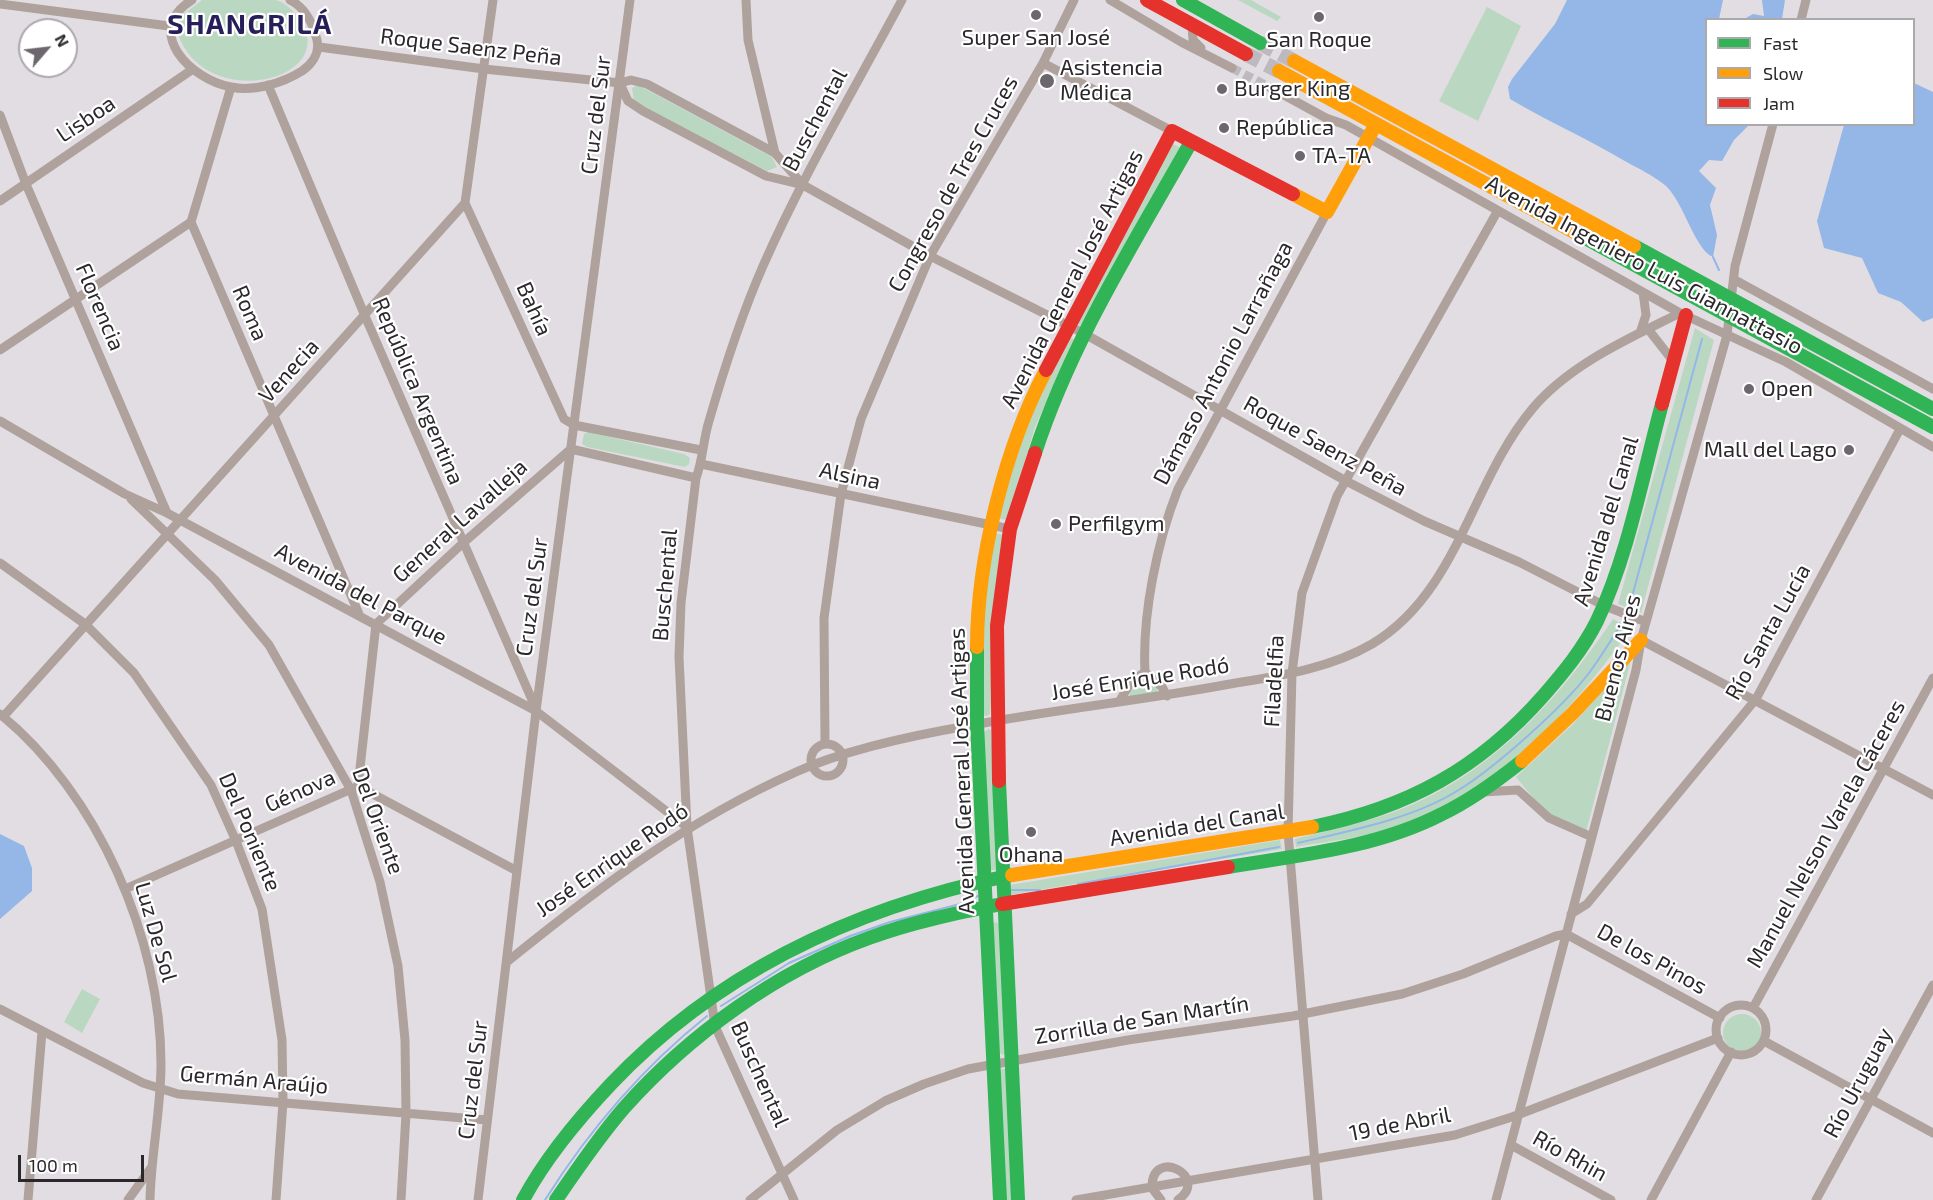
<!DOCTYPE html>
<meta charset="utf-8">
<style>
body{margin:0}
#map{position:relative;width:1933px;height:1200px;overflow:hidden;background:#e2dde2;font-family:"Exo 2",sans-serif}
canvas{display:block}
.legend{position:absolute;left:1705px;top:18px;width:210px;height:108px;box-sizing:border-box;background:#fff;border:2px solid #aaa9ab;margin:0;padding:8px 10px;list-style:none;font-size:18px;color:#2b282c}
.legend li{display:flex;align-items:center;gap:12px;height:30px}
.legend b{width:30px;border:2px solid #aaa9ab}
.north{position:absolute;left:18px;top:18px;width:60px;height:60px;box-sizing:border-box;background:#fff;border:2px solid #aaa9ab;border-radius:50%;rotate:62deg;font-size:16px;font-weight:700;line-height:24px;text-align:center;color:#2b282c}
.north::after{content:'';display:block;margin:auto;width:21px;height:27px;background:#6b676c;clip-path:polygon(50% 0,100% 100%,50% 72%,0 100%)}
.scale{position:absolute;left:18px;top:1155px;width:126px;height:27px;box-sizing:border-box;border:3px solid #2b282c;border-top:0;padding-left:8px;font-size:18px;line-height:21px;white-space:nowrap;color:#2b282c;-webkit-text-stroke:4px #fff;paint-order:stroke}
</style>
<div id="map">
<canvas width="1933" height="1200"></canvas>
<ul class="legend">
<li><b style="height:8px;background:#30b455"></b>Fast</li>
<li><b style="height:8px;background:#ff9f0a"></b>Slow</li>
<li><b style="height:8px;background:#e5322d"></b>Jam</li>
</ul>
<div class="north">N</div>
<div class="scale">100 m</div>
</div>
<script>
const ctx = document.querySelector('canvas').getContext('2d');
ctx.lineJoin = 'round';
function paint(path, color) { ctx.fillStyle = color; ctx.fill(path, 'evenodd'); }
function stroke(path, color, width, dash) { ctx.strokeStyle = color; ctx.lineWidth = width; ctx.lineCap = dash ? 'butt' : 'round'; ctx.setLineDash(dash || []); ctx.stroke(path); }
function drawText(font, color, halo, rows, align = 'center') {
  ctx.font = font + ' "Exo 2",sans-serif'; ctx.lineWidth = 4.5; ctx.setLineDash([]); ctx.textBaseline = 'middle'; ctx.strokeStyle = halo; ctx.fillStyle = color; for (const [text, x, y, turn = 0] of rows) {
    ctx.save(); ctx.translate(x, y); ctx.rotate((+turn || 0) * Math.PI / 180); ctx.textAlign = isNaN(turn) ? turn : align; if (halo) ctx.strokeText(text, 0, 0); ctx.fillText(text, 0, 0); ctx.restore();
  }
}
const green = new Path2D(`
 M 202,0 C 223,0 255,0 275,0 C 285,2 295,12 300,20 C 342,82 197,115 176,27 L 184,14 Z
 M 1238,0 L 1251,0 L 1281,17 L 1277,21 Z
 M 1487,7 L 1521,26 L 1478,121 L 1439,101 Z
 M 638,85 L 772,157 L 777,167 L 767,171 L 634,102 L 632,88 Z
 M 1173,144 L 1181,148 L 1083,327 L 1074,322 Z
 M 1695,328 L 1714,340 L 1641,613 L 1618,604 Z
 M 1067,336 L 1075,340 L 1035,427 L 1007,520 L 997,518 L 1025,423 Z
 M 588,432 L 684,454 L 690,458 L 689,464 L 685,467 L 587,447 L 582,444 L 584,434 Z
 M 993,533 L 1004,535 L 990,714 L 987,716 L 983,715 L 982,624 Z
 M 1613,619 L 1631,628 C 1573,712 1494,794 1395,827 C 1364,838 1328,841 1296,847 L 1295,839 C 1326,831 1358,824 1388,814 C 1485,781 1558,701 1613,619 Z
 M 1631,660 L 1586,832 L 1547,815 L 1516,777 L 1573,724 Z
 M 1146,683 L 1157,687 L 1158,692 L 1129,697 L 1130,691 Z
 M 988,729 L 991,730 L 998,870 L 989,870 L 983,733 Z
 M 1280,840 L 1282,849 L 1010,895 L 1010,885 Z
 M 996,922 L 1000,925 L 1005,1054 L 1003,1055 L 998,1052 L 993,923 Z
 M 82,989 L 100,999 L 82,1033 L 64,1022 Z
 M1723 1033a19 19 0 1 1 38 0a19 19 0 1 1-38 0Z
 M 1003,1069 L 1006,1069 L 1012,1200 L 1006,1200 L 1000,1070 Z`);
const water = new Path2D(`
 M 1567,0 L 1723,0 L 1719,19 L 1706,20 L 1706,124 L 1749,125 L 1734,140 L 1722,161 L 1709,160 L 1699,171 L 1716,188 L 1710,205 L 1717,235 L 1713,257 C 1695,250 1684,203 1666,186 C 1653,175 1637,168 1623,160 C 1586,138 1547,121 1510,99 L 1508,87 L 1512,79 L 1555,24 Z
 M 1762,0 L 1785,0 L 1782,19 L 1744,19 L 1753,14 L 1764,16 Z
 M 1914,83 L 1933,92 L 1933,318 L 1923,322 L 1901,302 L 1878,293 L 1862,258 L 1824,248 L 1817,221 L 1844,125 L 1914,124 Z
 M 0,834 L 24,846 L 32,868 L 32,891 L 0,919 Z`);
const stream = new Path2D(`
 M 1713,257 L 1719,270
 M 1630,604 L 1702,339
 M 1298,843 C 1349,831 1412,819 1457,791 C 1495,768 1562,708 1589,673 C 1601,657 1611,640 1622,623
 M 1078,884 L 1279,847
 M 1011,890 L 1040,890
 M 721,1006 L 789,963 L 850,936 L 890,922 L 960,904 L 978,896
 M 545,1200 C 589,1130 642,1068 707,1016`);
const streetTunnel = new Path2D(`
 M 1232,68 L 1271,88`);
const primaryTunnel = new Path2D(`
 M 1260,43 L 1294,61
 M 1246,54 L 1279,71`);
const street = new Path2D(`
 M 192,0 C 142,31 191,80 231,87 C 254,92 283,83 302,71 C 312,64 320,53 317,40 C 313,24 306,8 290,0
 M 746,0 L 748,40 L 775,153
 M 1110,0 L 1181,42 L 1232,68
 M 0,4 L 169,26
 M 1801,20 L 1806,0
 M 1192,25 L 1193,40 L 1201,48
 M 319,47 L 484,69 L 620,83 L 631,80 L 647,84 L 775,153 L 803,185
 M 1043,63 L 1172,131
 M 620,84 L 628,101 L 643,111 L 766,176 L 803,185 L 930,256 L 1083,333 L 1346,481 L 1424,521 L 1519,562 L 1605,606 L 1646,622
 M 268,85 L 365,316 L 536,709
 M 231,87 L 191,222 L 359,614
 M 1271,88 L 1326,118 L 1346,125 L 1680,313 L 1786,362 L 1933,447
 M 0,115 L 26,184 L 167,513
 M 0,201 L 193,69
 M 465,203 L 564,419 L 574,425 L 701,450
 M 1735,280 L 1933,389
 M 1648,329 L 1673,361
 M 1640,333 L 1646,315 L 1643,292
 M 0,350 L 191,222
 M 0,421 L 125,494 L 167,513 L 536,711 L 687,827
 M 701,464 L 1010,529
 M 131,499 L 215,580 L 269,645 L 351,790 L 380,882 L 398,966 L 405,1040 L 406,1114 L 401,1200
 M 0,563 L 85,624 L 134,673 L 211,785 L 236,841 L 262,909 L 282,1040 L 283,1102 L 276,1200
 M 1641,640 L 1933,795
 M 1145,672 C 1142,615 1157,542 1178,489 L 1327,212
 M 1119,702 L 1131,682 L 1145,672 L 1162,687 L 1167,696
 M 0,714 C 98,794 161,939 161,1064 C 161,1110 151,1154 150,1200
 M 3,717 L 465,203 L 493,0
 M 825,744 L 824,618 L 841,494 L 861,419 L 930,256 L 1043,63 L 1074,0
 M811 760a16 16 0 1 1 32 0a16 16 0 1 1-32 0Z
 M 358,786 L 376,624 L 463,543 L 571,449 L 696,478
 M 358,786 L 517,871
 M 1482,792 L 1518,790 L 1549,818 L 1592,837
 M 125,889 L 356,787
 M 1571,914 L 1587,904 L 1756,699 L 1900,429
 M 508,961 C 601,886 686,821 796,772 C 844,750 920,734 973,725 C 1058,709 1145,700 1230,684 C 1278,676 1329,669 1372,644 C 1459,592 1471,481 1533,408 C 1570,364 1630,338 1680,313
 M1716 1030a25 25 0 1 1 50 0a25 25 0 1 1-50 0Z
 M 1753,1008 L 1933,678
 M 0,1009 L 143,1083 L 178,1094 L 487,1120
 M 1764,1041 L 1933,1133
 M 1511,1145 L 1611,1200
 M 28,1200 L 42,1032
 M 128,1200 L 151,1168
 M 478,1200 L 536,711 L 630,0
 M 750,1200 L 837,1130 L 885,1101 L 924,1084 L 968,1069 L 1128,1040 L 1293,1016 L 1402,994 L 1463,974 L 1556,936 L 1566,934 L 1720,1018
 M 794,1200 L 715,1026 L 687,827 L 679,657 L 681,603 L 696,478 C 703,460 703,440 709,421 C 724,369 741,316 763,266 C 803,175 855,88 902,0
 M 1076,1200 L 1455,1135 L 1512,1117 L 1718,1038
 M 1161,1200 L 1152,1188 C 1151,1146 1211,1176 1178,1200
 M 1318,1200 L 1288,832 L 1292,673 L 1302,593 L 1337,496 L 1497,212
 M 1496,1200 L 1636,670 L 1641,640 L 1727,335 L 1735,266 L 1773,124
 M 1651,1200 L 1731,1052
 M 1816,1200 L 1933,985`);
const fast = new Path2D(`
 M 1183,0 L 1260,43
 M 1578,234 L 1933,427
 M 1634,246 L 1933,409
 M 1035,453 C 1071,342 1134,243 1191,142
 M 977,647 L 977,724 L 1000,1200
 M 999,781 L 1018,1200
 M 1312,827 C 1407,808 1479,769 1544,695 C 1564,672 1583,649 1597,621 C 1628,556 1643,474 1662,404
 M 1228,867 C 1300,855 1376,848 1442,814 C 1471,800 1497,781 1522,761
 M 523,1200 C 546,1157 577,1120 611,1084 C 719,970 859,906 1012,875
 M 556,1200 C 577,1169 599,1137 624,1108 C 689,1035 777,971 869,938 C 912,922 957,913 1002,904`);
const slow = new Path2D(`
 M 1294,61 L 1634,246
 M 1279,71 L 1578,234
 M 1293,194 L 1327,212 L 1376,124
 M 977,647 C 977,559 1005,447 1046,370
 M 1522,761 L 1573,713 L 1641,640
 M 1012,875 L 1312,827`);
const jam = new Path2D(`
 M 1147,0 L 1246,54
 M 1046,370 L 1172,131 L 1293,194
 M 1662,404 L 1686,315
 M 999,781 L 997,626 L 1010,529 L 1035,453
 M 1002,904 L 1228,867`);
const markers = [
 [1036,15,6,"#6b676c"],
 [1319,17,6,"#6b676c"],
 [1047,81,8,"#6b676c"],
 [1222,89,6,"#6b676c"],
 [1224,128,6,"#6b676c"],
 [1300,156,6,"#6b676c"],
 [1749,389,6,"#6b676c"],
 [1849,450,6,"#6b676c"],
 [1056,524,6,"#6b676c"],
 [1031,832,6,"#6b676c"]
];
const poiNames = [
 ["Super San José",1036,38,"center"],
 ["San Roque",1319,40,"center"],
 ["Asistencia",1060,68],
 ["Médica",1060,93],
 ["Burger King",1234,89],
 ["República",1236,128],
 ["TA-TA",1312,156],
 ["Open",1761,389],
 ["Mall del Lago",1837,450,"right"],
 ["Perfilgym",1068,524],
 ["Ohana",1031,855,"center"]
];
const streetNames = [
 ["Roque Saenz Peña",471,47,7],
 ["Cruz del Sur",596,115,-83],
 ["Lisboa",86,119,-34],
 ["Buschental",815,120,-62],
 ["Congreso de Tres Cruces",953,184,-61],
 ["Avenida Ingeniero Luis Giannattasio",1644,265,28],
 ["Avenida General José Artigas",1072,279,-63],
 ["Florencia",100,307,67],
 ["Bahía",534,309,66],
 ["Roma",250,313,67],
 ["Dámaso Antonio Larrañaga",1223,363,-62],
 ["Venecia",289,371,-48],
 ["República Argentina",418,391,67],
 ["Roque Saenz Peña",1325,446,29],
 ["Alsina",850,476,12],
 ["General Lavalleja",460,521,-42],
 ["Avenida del Canal",1606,521,-73],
 ["Buschental",665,585,-85],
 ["Avenida del Parque",361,594,28],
 ["Cruz del Sur",532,597,-82],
 ["Río Santa Lucía",1768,632,-61],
 ["Buenos Aires",1618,658,-76],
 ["José Enrique Rodó",1140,679,-9],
 ["Filadelfia",1274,681,-87],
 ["Avenida General José Artigas",962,771,-92],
 ["Génova",300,791,-24],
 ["Del Oriente",378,821,70],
 ["Avenida del Canal",1197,825,-9],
 ["Del Poniente",250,832,67],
 ["Manuel Nelson Varela Cáceres",1826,834,-61],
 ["José Enrique Rodó",612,860,-35],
 ["Luz De Sol",156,932,74],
 ["De los Pinos",1652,959,29],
 ["Zorrilla de San Martín",1142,1020,-9],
 ["Buschental",760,1074,66],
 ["Germán Araújo",254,1080,5],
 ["Cruz del Sur",473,1080,-83],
 ["Río Uruguay",1858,1083,-62],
 ["19 de Abril",1400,1124,-11],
 ["Río Rhin",1570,1156,29]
];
const districtNames = [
 ["SHANGRILÁ",250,25]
];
paint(green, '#bad8c1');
paint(water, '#94b7e8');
stroke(stream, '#94b7e8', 2);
stroke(streetTunnel, '#bdb9be', 9, [9, 4.5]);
stroke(primaryTunnel, '#bdb9be', 15, [15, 8]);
stroke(street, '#afa29c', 9);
stroke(fast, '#30b455', 14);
stroke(slow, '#ff9f0a', 14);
stroke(jam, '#e5322d', 14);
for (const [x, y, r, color] of markers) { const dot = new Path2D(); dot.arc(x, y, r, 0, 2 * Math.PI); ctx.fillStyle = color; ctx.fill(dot); stroke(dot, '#fff', 2); }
drawText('22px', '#2b282c', '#fff', poiNames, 'left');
drawText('22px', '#2b282c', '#fff', streetNames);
ctx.letterSpacing = '1.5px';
drawText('bold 28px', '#261f59', '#fff', districtNames);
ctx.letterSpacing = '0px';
</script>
